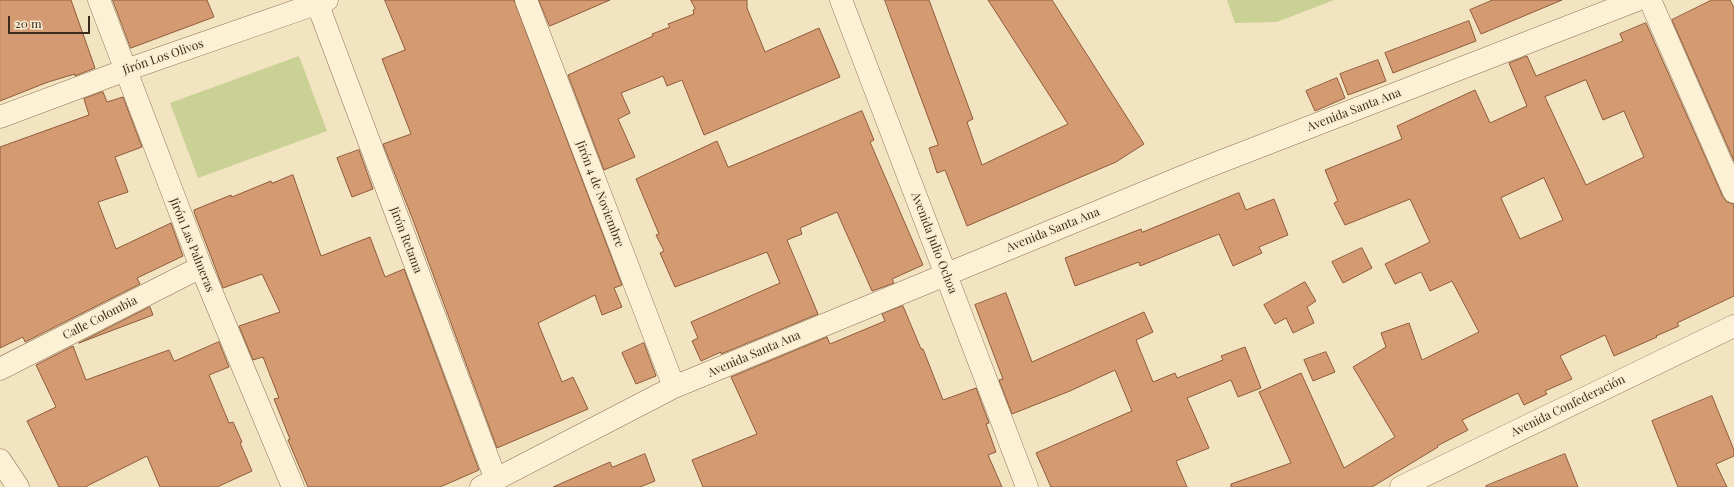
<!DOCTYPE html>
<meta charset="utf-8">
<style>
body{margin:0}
#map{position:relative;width:1734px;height:487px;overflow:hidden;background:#f2e3c1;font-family:"Playfair Display",serif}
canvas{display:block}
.scale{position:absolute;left:8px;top:16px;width:82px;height:18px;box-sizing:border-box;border:2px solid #3c2b1c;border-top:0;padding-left:5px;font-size:12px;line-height:14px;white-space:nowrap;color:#3c2b1c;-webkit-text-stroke:3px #f9edd1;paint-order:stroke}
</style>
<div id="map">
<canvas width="1734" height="487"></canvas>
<div class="scale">20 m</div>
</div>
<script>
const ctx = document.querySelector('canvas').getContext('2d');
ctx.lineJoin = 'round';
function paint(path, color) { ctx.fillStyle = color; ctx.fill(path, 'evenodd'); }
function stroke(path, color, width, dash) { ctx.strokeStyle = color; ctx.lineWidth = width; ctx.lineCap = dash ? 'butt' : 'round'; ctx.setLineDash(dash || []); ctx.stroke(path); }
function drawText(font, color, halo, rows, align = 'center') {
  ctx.font = font + ' "Playfair Display",serif'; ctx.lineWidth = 3.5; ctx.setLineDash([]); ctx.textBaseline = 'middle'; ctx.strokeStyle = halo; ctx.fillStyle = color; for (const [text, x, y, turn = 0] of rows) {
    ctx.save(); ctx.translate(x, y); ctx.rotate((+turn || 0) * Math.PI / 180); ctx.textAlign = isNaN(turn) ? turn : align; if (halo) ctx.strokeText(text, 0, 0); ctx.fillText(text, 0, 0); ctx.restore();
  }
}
const green = new Path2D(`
 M 1227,0 L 1334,0 L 1277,22 L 1235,23 Z
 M 299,56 L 327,131 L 198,178 L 170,103 Z`);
const building = new Path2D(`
 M 0,0 L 71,0 L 95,68 L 75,76 L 75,74 L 48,82 L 0,101 Z
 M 113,0 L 207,0 L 214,17 L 131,48 Z
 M 385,0 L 514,0 L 622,285 L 614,288 L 622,307 L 602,315 L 595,295 L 538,323 L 562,382 L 573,377 L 588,409 L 497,448 L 413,220 L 383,144 L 411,134 L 382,59 L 405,50 Z
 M 539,0 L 610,0 L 550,26 Z
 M 691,0 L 747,0 L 747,8 L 765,52 L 819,28 L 840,77 L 704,135 L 682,80 L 667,86 L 663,76 L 621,93 L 630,113 L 618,119 L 635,157 L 604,170 L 568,75 L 653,36 L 652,34 L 670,27 L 668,24 L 694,14 L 693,10 L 695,9 Z
 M 885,0 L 929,0 L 973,119 L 967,122 L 982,165 L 1068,124 L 988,0 L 1052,0 L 1144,144 L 1116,162 L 967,226 L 945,170 L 937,173 L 929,148 L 938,145 Z
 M 1493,0 L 1562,0 L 1481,34 L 1470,10 Z
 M 1712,0 L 1730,0 L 1734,8 L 1734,161 L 1672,20 Z
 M 1469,21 L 1476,41 L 1393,73 L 1385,53 Z
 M 1646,23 L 1723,197 L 1727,202 L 1734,204 L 1734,296 L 1677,323 L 1679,326 L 1656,336 L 1657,337 L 1614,356 L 1605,335 L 1560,356 L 1572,379 L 1545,391 L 1547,394 L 1524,405 L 1518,393 L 1462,420 L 1468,430 L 1437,446 L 1438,447 L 1372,487 L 1231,487 L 1231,484 L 1291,463 L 1259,392 L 1301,373 L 1344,468 L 1395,437 L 1353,367 L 1386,347 L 1381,333 L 1409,323 L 1422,360 L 1479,332 L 1452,281 L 1430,291 L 1421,272 L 1395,284 L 1385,264 L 1430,242 L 1410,199 L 1345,225 L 1334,203 L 1338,201 L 1325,170 L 1402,139 L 1397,126 L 1475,90 L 1490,123 L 1527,106 L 1509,63 L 1527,56 L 1536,76 L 1623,41 L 1620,34 ZM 1586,80 L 1603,120 L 1624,111 L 1644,157 L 1586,185 L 1545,97 ZM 1544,178 L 1563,220 L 1520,239 L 1501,198 Z
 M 1378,60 L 1386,81 L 1348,95 L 1340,74 Z
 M 1337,78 L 1345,98 L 1315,111 L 1306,91 Z
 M 103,92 L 107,102 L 123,97 L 142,147 L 115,157 L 128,192 L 98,202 L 116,249 L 171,223 L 183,256 L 137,278 L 140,284 L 25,342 L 23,337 L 0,348 L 0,147 L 89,115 L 84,99 Z
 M 862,111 L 874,140 L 870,142 L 923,265 L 892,279 L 894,283 L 872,291 L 837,212 L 800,228 L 802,234 L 787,240 L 818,314 L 721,354 L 721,352 L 701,361 L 692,341 L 698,338 L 691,322 L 780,283 L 767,252 L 675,287 L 660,253 L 664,251 L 656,235 L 659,234 L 636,179 L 717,141 L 728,167 Z
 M 359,150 L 373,189 L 352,197 L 337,158 Z
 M 293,175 L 321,256 L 370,237 L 385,277 L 404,269 L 479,470 L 440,487 L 308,487 L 288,440 L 290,439 L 274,399 L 279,398 L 263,357 L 253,360 L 239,326 L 280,312 L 262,274 L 223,288 L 194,212 L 194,210 L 231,195 L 232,197 L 271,181 L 272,183 Z
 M 1239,193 L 1246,210 L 1274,199 L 1288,235 L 1259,247 L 1262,253 L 1233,266 L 1219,234 L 1140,266 L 1139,262 L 1075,286 L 1065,258 L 1141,229 L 1142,232 Z
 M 1362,248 L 1372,268 L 1343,283 L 1332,262 Z
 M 1305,282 L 1316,301 L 1307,307 L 1314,323 L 1293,333 L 1286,318 L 1275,324 L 1264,305 Z
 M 1006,293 L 1032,362 L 1144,312 L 1153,332 L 1136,340 L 1153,382 L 1175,373 L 1177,378 L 1223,360 L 1221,356 L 1245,347 L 1261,388 L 1238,397 L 1231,380 L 1187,398 L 1209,448 L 1176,461 L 1187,487 L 1051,487 L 1036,453 L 1132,411 L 1115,370 L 1070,391 L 1012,414 L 999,380 L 1003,379 L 975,305 Z
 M 903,306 L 921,349 L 923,349 L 943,400 L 976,388 L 989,423 L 986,424 L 996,452 L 988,455 L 1002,487 L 703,487 L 692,460 L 757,434 L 731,377 L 827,337 L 830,344 L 885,321 L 882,314 Z
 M 150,307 L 153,315 L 79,343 Z
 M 219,342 L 229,367 L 209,375 L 229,423 L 233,422 L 242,442 L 240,443 L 252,471 L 217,487 L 160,487 L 147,456 L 85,487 L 59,487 L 27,421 L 56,407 L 36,365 L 73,346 L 86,380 L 169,350 L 174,361 Z
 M 644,343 L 656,376 L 636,384 L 622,353 Z
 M 1326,352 L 1335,372 L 1313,381 L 1304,360 Z
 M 1712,396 L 1734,450 L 1734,456 L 1716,464 L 1727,487 L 1678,487 L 1652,421 Z
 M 645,454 L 655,481 L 640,487 L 553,487 L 610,462 L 612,467 Z
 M 1565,454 L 1578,487 L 1486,487 L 1486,486 Z`);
const street = new Path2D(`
 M 99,0 L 201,267 L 293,487
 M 316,0 L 496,480
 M 526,0 L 674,387
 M 841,0 L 1027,487
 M 1650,0 L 1734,192
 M 0,117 L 126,70 L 327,0
 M 0,369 L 201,267
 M 0,460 L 18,487
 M 481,487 L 674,387 L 1199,170 L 1637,0
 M 1401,487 L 1734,326`);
const streetNames = [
 ["Jirón Los Olivos",163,57,-19],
 ["Avenida Santa Ana",1354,110,-21],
 ["Jirón 4 de Noviembre",600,194,69],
 ["Avenida Santa Ana",1053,230,-22],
 ["Jirón Retama",406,240,69],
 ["Avenida Julio Ochoa",934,243,69],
 ["Jirón Las Palmeras",192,245,68],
 ["Calle Colombia",100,318,-27],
 ["Avenida Santa Ana",754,354,-23],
 ["Avenida Confederación",1568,406,-26]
];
paint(green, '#cad194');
paint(building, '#d49b73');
stroke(building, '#8f5b3a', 1);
stroke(street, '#8d7357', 23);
stroke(street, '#fcf0d5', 22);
drawText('12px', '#3c2b1c', '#f9edd1', streetNames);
</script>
